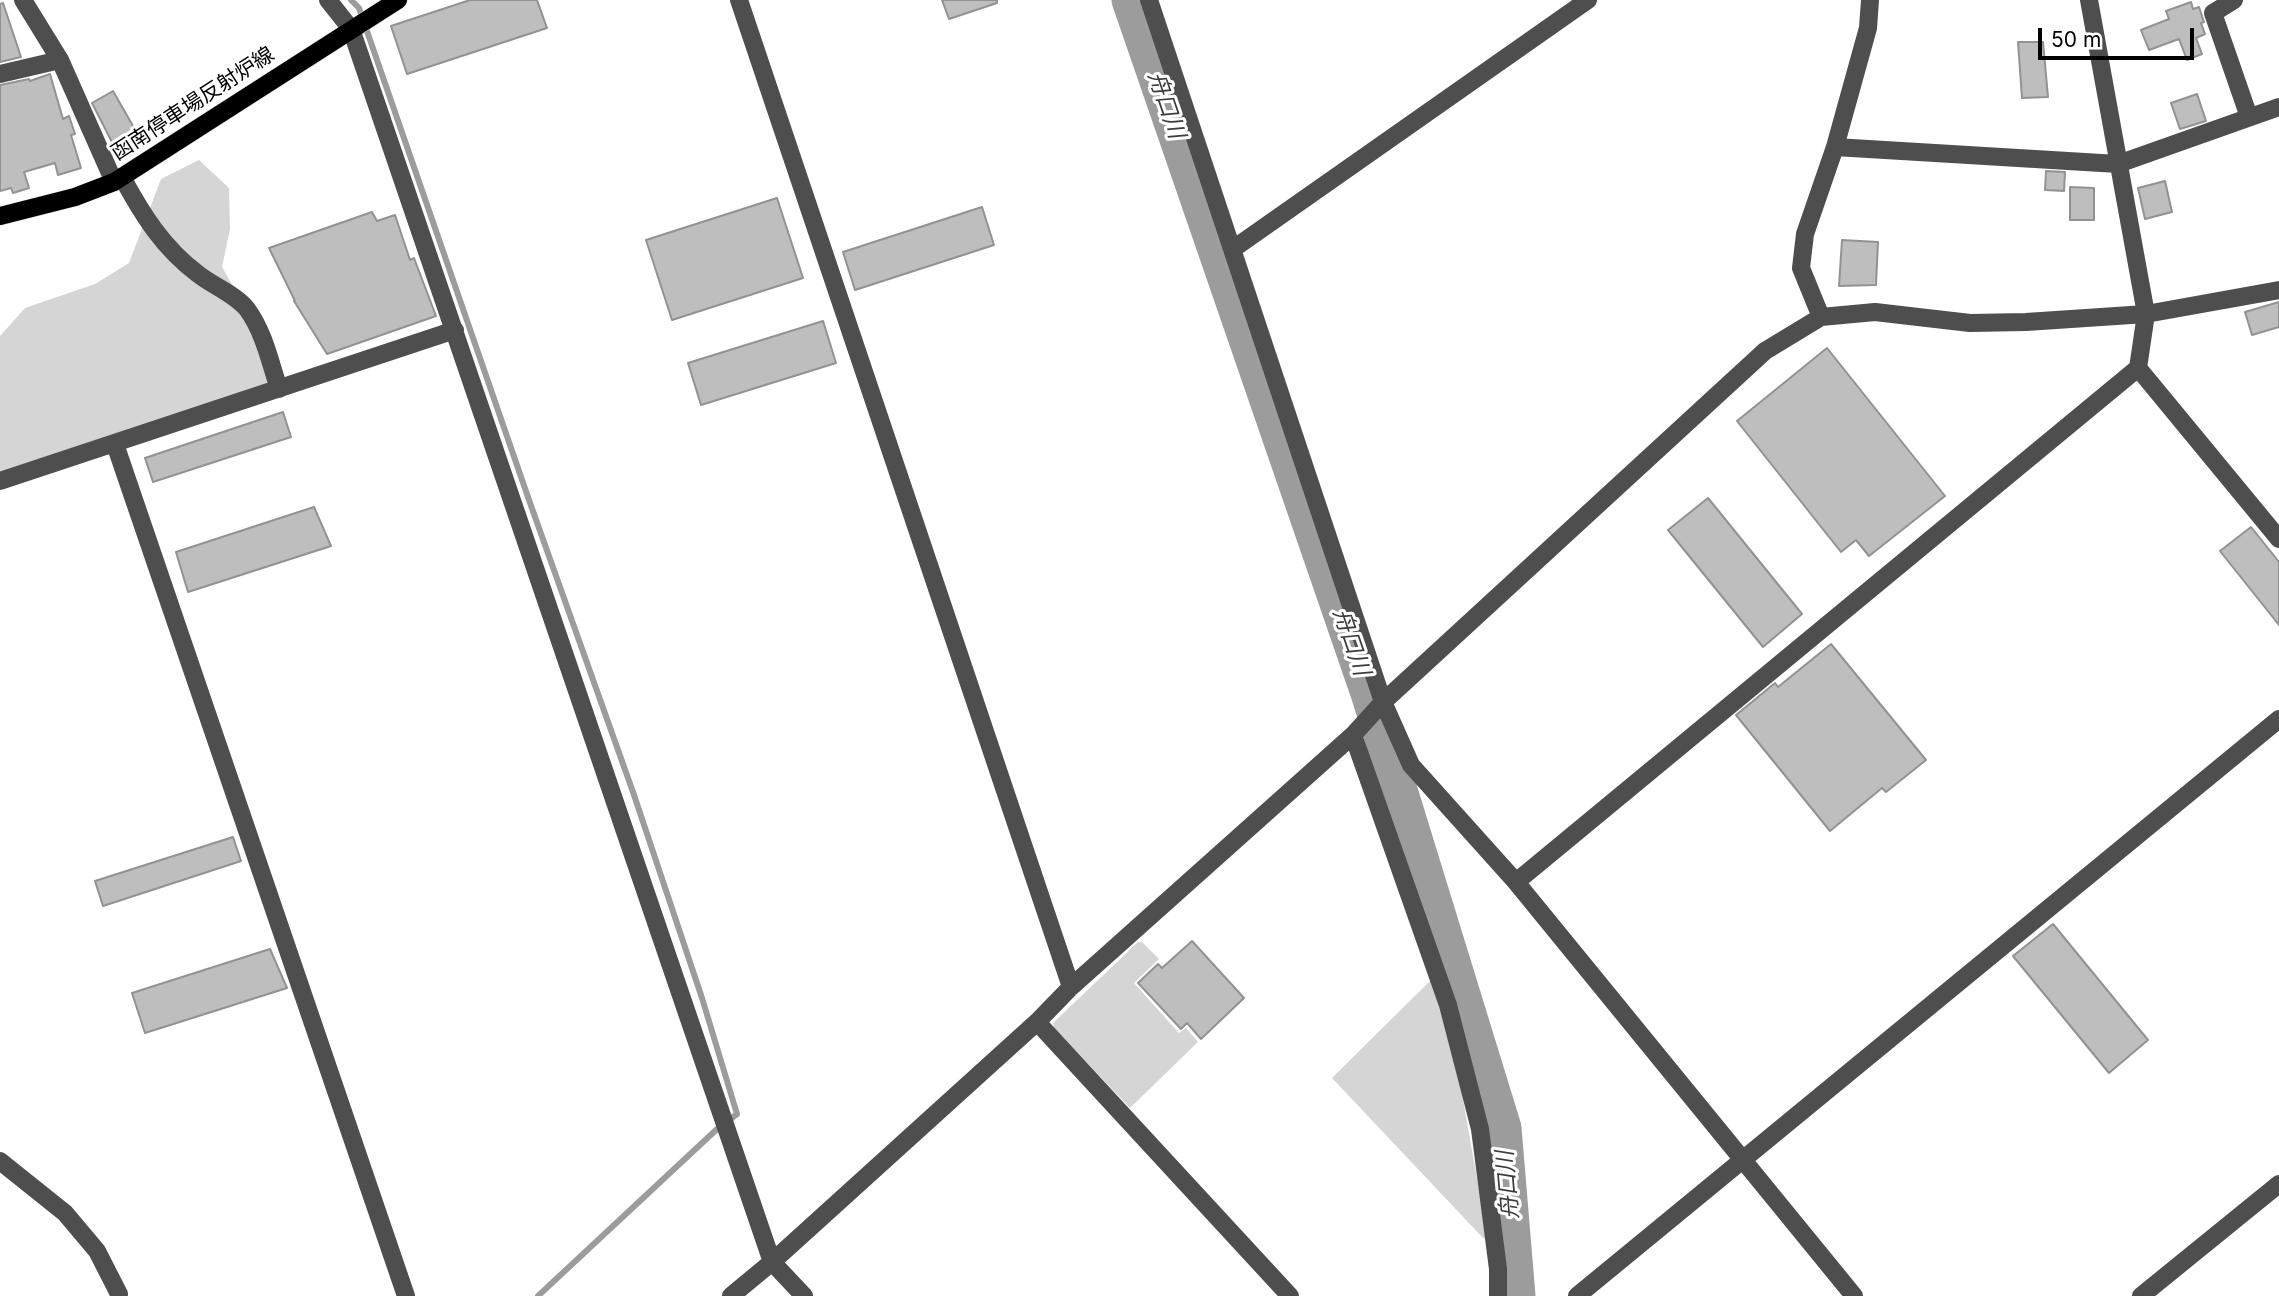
<!DOCTYPE html>
<meta charset="utf-8">
<style>
body{margin:0}
#map{position:relative;width:2279px;height:1296px;overflow:hidden;background:#fff;font-family:Inter,sans-serif}
canvas{display:block}
.scale{position:absolute;left:2038px;top:28px;width:156px;height:32px;box-sizing:border-box;border:4px solid #000;border-top:0;padding-left:9px;font-size:21px;line-height:24px;white-space:nowrap;color:#000;-webkit-text-stroke:5px #fff;paint-order:stroke}
</style>
<div id="map">
<canvas width="2279" height="1296"></canvas>
<div class="scale">50 m</div>
</div>
<script>
const ctx = document.querySelector('canvas').getContext('2d');
ctx.lineJoin = 'round';
function paint(path, color) { ctx.fillStyle = color; ctx.fill(path, 'evenodd'); }
function stroke(path, color, width, dash) { ctx.strokeStyle = color; ctx.lineWidth = width; ctx.lineCap = dash ? 'butt' : 'round'; ctx.setLineDash(dash || []); ctx.stroke(path); }
function drawText(font, color, halo, rows, align = 'center') {
  ctx.font = font + ' Inter,"Noto Sans JP",sans-serif'; ctx.lineWidth = 6; ctx.setLineDash([]); ctx.textBaseline = 'middle'; ctx.strokeStyle = halo; ctx.fillStyle = color; for (const [text, x, y, turn = 0] of rows) {
    ctx.save(); ctx.translate(x, y); ctx.rotate((+turn || 0) * Math.PI / 180); ctx.textAlign = isNaN(turn) ? turn : align; if (halo) ctx.strokeText(text, 0, 0); ctx.fillText(text, 0, 0); ctx.restore();
  }
}
const green = new Path2D(`
 M 199,160 L 229,188 L 230,229 L 222,267 L 244,305 L 270,384 L 0,484 L 0,336 L 25,308 L 95,284 L 129,263 L 161,179 Z
 M 1138,942 L 1142,942 L 1159,959 L 1134,983 L 1179,1033 L 1186,1028 L 1198,1042 L 1130,1108 L 1054,1028 L 1053,1023 Z
 M 1432,979 L 1460,1083 L 1487,1235 L 1484,1239 L 1332,1078 Z`);
const stream = new Path2D(`
 M 351,0 L 359,8 L 529,500 L 633,792 L 702,998 L 737,1114 L 716,1130 L 538,1296`);
const river = new Path2D(`
 M 1130,0 L 1370,696 L 1503,1128 L 1517,1296`);
const building = new Path2D(`
 M 470,0 L 537,0 L 547,28 L 407,74 L 391,26 Z
 M 942,0 L 997,0 L 997,3 L 949,19 Z
 M 2191,2 L 2193,9 L 2199,7 L 2204,22 L 2201,23 L 2205,34 L 2196,38 L 2202,54 L 2187,60 L 2179,39 L 2149,50 L 2141,30 L 2169,19 L 2166,11 Z
 M 3,3 L 21,57 L 0,62 L 0,4 Z
 M 2018,42 L 2043,42 L 2048,97 L 2022,98 Z
 M 50,74 L 63,119 L 69,116 L 75,134 L 71,135 L 81,168 L 58,175 L 55,163 L 24,172 L 29,188 L 13,193 L 11,188 L 0,191 L 0,85 L 29,79 L 30,81 Z
 M 113,91 L 141,140 L 118,154 L 92,103 Z
 M 2197,94 L 2206,121 L 2180,129 L 2171,103 Z
 M 2046,171 L 2065,172 L 2064,191 L 2045,190 Z
 M 2165,181 L 2172,212 L 2145,219 L 2138,188 Z
 M 2070,187 L 2094,188 L 2094,220 L 2070,220 Z
 M 777,198 L 803,278 L 672,320 L 646,240 Z
 M 982,207 L 994,245 L 855,290 L 843,252 Z
 M 372,212 L 377,221 L 395,215 L 410,260 L 414,258 L 436,316 L 327,354 L 294,301 L 295,301 L 269,248 Z
 M 1842,240 L 1878,242 L 1876,285 L 1839,286 Z
 M 2279,302 L 2279,327 L 2252,335 L 2245,312 Z
 M 823,321 L 836,363 L 701,405 L 688,363 Z
 M 1827,348 L 1945,496 L 1869,556 L 1856,540 L 1841,552 L 1737,421 Z
 M 283,412 L 291,437 L 153,482 L 145,458 Z
 M 1708,498 L 1802,614 L 1763,647 L 1668,530 Z
 M 314,507 L 331,546 L 188,592 L 176,552 Z
 M 2251,527 L 2279,562 L 2279,625 L 2220,551 Z
 M 1831,644 L 1926,760 L 1886,792 L 1882,788 L 1830,831 L 1736,715 L 1775,683 L 1778,687 Z
 M 233,837 L 241,861 L 103,906 L 95,881 Z
 M 2053,924 L 2148,1040 L 2109,1073 L 2013,956 Z
 M 1192,941 L 1244,998 L 1201,1039 L 1187,1023 L 1181,1029 L 1138,983 L 1158,964 L 1162,968 Z
 M 270,949 L 287,988 L 145,1033 L 132,993 Z`);
const minor = new Path2D(`
 M 23,0 L 60,60 L 114,182
 M 328,0 L 351,29 L 772,1262 L 804,1296
 M 739,0 L 1071,987
 M 1149,0 L 1383,702 L 1411,765 L 1516,882 L 1854,1296
 M 2234,0 L 2213,13 L 2249,117
 M 0,74 L 60,60
 M 1835,147 L 2118,164 L 2279,107
 M 122,177 C 142,214 163,248 198,274 C 213,286 235,294 247,309 C 264,332 270,362 279,389
 M 1233,249 L 1588,0
 M 1821,317 L 1801,268 L 1805,234 L 1835,147 L 1868,28 L 1870,0
 M 2138,368 L 2279,539
 M 115,444 L 406,1296
 M 0,481 L 455,330
 M 1353,735 L 1448,1005 L 1480,1129 L 1498,1269 L 1498,1296
 M 1516,882 L 2138,368 L 2146,314 L 2089,0
 M 1037,1022 L 1290,1296
 M 0,1161 L 65,1213 L 97,1251 L 119,1294
 M 731,1296 L 772,1262 L 1037,1022 L 1071,987 L 1353,735 L 1383,702 L 1765,351 L 1821,317 L 1875,312 L 1970,323 L 2026,322 L 2146,314 L 2279,290
 M 1577,1296 L 2279,719
 M 2141,1296 L 2279,1184`);
const major = new Path2D(`
 M 0,216 L 75,197 L 114,182 L 398,0`);
const streetNames = [
 ["函南停車場反射炉線",193,104,-33]
];
const waterNames = [
 ["舟口川",1166,105,71],
 ["舟口川",1351,642,71],
 ["舟口川",1508,1185,-95]
];
paint(green, '#d5d5d5');
stroke(stream, '#9c9c9c', 6);
stroke(river, '#9c9c9c', 37);
paint(building, '#bebebe');
stroke(building, '#929292', 2);
stroke(major, '#dbdbdb', 19);
stroke(minor, '#4e4e4e', 18);
stroke(major, '#000', 18);
drawText('21px', '#000', '#fff', streetNames);
drawText('italic 23px', '#3d3d3d', '#fff', waterNames);
</script>
